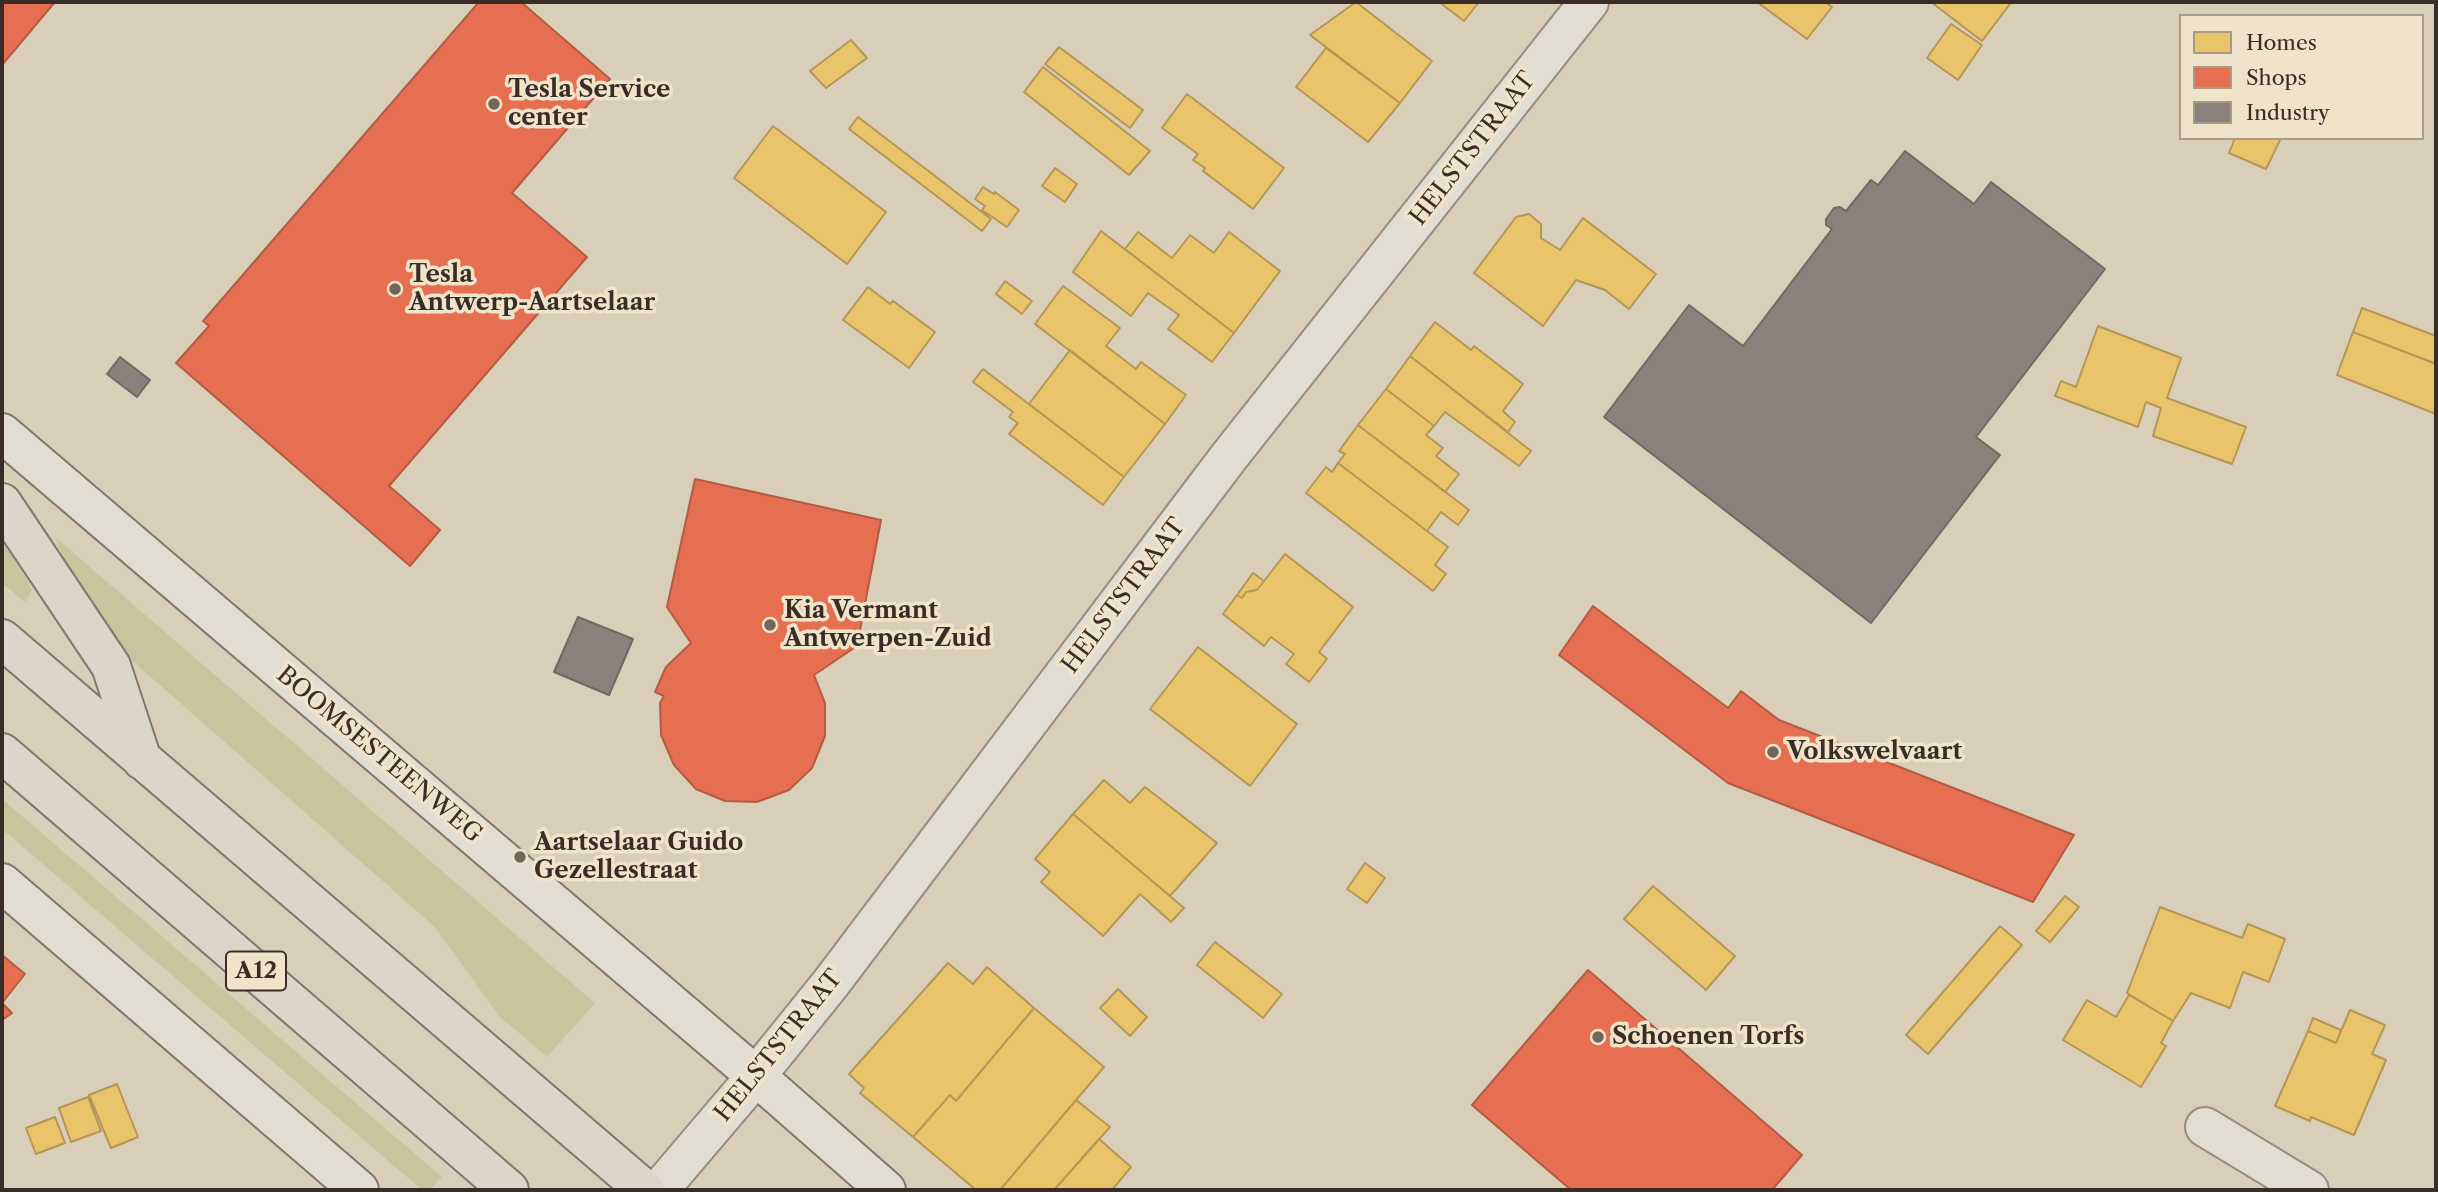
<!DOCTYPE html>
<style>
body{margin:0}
#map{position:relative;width:2438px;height:1192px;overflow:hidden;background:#d9cfb9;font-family:"Libre Caslon Text",serif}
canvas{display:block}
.frame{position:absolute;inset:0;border:4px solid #3a2c26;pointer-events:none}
.legend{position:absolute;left:2179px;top:14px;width:245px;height:126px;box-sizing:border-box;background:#efe4c9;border:2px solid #a79a88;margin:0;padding:9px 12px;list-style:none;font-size:21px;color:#3a2c26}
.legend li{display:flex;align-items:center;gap:14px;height:35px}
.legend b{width:35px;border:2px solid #a79a88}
</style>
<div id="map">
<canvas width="2438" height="1192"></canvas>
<div class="frame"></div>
<ul class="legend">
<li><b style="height:19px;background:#e9c46a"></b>Homes</li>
<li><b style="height:19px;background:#e76f51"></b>Shops</li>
<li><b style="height:19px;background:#8a817c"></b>Industry</li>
</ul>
</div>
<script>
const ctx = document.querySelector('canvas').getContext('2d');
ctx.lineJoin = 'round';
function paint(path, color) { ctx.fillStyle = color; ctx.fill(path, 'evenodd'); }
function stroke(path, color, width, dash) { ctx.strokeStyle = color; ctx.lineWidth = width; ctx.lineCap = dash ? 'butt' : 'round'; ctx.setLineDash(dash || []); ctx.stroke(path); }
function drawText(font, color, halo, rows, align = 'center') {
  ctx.font = font + ' "Libre Caslon Text",serif'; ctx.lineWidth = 7; ctx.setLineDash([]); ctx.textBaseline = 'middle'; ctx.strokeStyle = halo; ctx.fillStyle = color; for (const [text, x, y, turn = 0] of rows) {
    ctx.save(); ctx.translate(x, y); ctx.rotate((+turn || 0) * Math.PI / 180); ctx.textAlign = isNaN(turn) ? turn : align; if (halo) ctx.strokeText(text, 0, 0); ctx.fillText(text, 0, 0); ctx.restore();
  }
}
const green = new Path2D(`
 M 2,532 L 32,590 L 25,602 L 2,583 Z
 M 55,537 L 595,1003 L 547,1057 L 499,1016 L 435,927 L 119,649 L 74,582 Z
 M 2,799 L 442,1177 L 430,1190 L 422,1190 L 2,829 Z`);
const homes = new Path2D(`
 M 1356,2 L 1432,61 L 1400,103 L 1310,35 Z
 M 1439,2 L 1479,2 L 1464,21 Z
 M 1757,2 L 1825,2 L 1832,7 L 1807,39 Z
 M 1931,2 L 2007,2 L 2010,4 L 1982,41 Z
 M 1951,24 L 1982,45 L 1958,80 L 1927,58 Z
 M 851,40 L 867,58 L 826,88 L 810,71 Z
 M 1059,47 L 1143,110 L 1130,128 L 1045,64 Z
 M 1326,48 L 1400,103 L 1368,142 L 1296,87 Z
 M 1043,67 L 1150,151 L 1129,175 L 1024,92 Z
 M 1187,94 L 1284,168 L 1253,209 L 1203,171 L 1205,168 L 1193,160 L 1198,154 L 1162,128 Z
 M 858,117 L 991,219 L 982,231 L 849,129 Z
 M 773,126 L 886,212 L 847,264 L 734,178 Z
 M 2235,138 L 2281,138 L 2266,169 L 2229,153 Z
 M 1055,168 L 1077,184 L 1065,202 L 1042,186 Z
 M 983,187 L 994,194 L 995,192 L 1019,210 L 1007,227 L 982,210 L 985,206 L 975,199 Z
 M 1529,214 L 1541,224 L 1541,238 L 1560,250 L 1583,218 L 1656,274 L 1629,309 L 1605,290 L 1576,280 L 1543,326 L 1474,273 L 1516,217 Z
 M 1101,231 L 1234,333 L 1212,362 L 1168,329 L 1179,315 L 1148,293 L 1131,316 L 1073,272 Z
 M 1138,232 L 1172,258 L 1190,235 L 1214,253 L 1229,232 L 1280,271 L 1234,333 L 1125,249 Z
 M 1005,281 L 1032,301 L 1022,314 L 996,294 Z
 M 1063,286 L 1120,328 L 1106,346 L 1136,369 L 1141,362 L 1186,395 L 1165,424 L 1035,324 Z
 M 868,287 L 890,304 L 893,301 L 935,332 L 909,368 L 843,320 Z
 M 2362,308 L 2436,336 L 2436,358 L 2434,363 L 2353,332 Z
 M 1435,322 L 1471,350 L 1474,346 L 1523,384 L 1503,411 L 1515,422 L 1508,432 L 1410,356 Z
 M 2098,326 L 2181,358 L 2167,398 L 2246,427 L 2232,464 L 2153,436 L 2161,408 L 2146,402 L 2138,427 L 2055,396 L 2061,381 L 2076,387 Z
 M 2353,332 L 2436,364 L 2436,414 L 2337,375 Z
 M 1070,350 L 1165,424 L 1124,477 L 1029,404 Z
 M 1410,356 L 1531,451 L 1519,466 L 1445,412 L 1434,426 L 1386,389 Z
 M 983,369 L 1124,477 L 1103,505 L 1009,434 L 1018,423 L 1009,417 L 1013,412 L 973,382 Z
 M 1386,389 L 1434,426 L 1426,435 L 1443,448 L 1436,456 L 1459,474 L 1445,492 L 1358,425 Z
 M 1358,425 L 1469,510 L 1458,525 L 1441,512 L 1427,531 L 1338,463 L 1345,454 L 1339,451 Z
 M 1338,463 L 1448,547 L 1435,565 L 1446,574 L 1433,591 L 1306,493 L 1326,467 L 1332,472 Z
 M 1285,554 L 1353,607 L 1319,652 L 1327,659 L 1309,682 L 1286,664 L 1294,654 L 1271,637 L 1264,646 L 1223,614 L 1237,595 L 1242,598 L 1246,592 L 1257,590 Z
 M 1253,573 L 1264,581 L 1257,590 L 1246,592 L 1242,598 L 1237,595 Z
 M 1198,647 L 1297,724 L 1250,786 L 1150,709 Z
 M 1104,780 L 1130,803 L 1145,787 L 1217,843 L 1170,896 L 1073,814 Z
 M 1073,814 L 1184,908 L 1171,922 L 1140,894 L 1103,936 L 1041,882 L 1050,872 L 1035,859 Z
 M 1365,863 L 1385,878 L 1367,903 L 1347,889 Z
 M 1653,886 L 1735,956 L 1706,990 L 1624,919 Z
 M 2065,896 L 2079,907 L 2050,942 L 2036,931 Z
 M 2160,907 L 2242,938 L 2248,924 L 2285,939 L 2269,982 L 2243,972 L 2230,1008 L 2191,993 L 2173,1021 L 2127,993 Z
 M 2000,926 L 2022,945 L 1928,1054 L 1906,1035 Z
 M 1215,942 L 1282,994 L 1263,1018 L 1197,965 Z
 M 948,963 L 973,984 L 987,967 L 1034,1008 L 956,1101 L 950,1095 L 913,1137 L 860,1093 L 864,1088 L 849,1074 Z
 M 1118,989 L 1147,1017 L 1130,1036 L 1100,1008 Z
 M 2129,995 L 2173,1021 L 2161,1043 L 2166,1046 L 2141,1087 L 2063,1040 L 2087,1000 L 2116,1017 Z
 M 1034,1008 L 1104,1067 L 1000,1190 L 976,1190 L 913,1137 L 950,1095 L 956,1101 Z
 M 2350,1010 L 2385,1025 L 2372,1054 L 2386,1060 L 2354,1135 L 2311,1117 L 2310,1121 L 2275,1106 L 2308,1031 L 2336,1043 Z
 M 2313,1018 L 2341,1030 L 2336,1043 L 2308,1031 Z
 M 117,1084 L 138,1137 L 111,1148 L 89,1095 Z
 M 88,1097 L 101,1131 L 71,1142 L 59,1108 Z
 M 1076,1100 L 1110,1127 L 1054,1190 L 1000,1190 Z
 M 55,1117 L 65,1143 L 36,1154 L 26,1128 Z
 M 1099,1139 L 1131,1167 L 1112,1190 L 1054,1190 Z`);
const shops = new Path2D(`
 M 2,2 L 55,2 L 2,65 Z
 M 479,2 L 521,2 L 610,79 L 512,193 L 587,257 L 389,486 L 440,530 L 410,566 L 176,363 L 209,326 L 203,321 Z
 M 695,479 L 881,520 L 857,646 L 814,675 L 825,703 L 825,736 L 812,768 L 789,790 L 757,802 L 725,801 L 696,789 L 674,765 L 661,735 L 660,703 L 664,696 L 655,692 L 666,667 L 691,643 L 667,607 Z
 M 1593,606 L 1728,708 L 1741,691 L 1779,720 L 2074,835 L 2033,902 L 1728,783 L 1559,655 Z
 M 2,955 L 25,974 L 2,1003 Z
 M 1588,970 L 1802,1155 L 1772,1190 L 1571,1190 L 1472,1105 Z
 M 2,1003 L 12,1013 L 2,1020 Z`);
const industry = new Path2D(`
 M 1905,151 L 1974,204 L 1991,182 L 2105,269 L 1976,437 L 2000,455 L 1871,623 L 1604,417 L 1689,305 L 1743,346 L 1832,229 L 1826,225 L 1826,219 L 1834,208 L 1840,207 L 1846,211 L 1871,180 L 1878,185 Z
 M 120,357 L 150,380 L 137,397 L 107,374 Z
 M 578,617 L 633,639 L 609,695 L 554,672 Z`);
const minor = new Path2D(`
 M 2205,1127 L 2309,1190`);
const tertiary = new Path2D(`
 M 659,1190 L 756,1076 L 831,983 L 1228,458 L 1589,2`);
const secondary = new Path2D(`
 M 2,433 L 756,1076 L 886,1190
 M 2,883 L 359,1190`);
const trunk = new Path2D(`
 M 2,503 L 111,666 L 142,760
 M 2,639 L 645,1190
 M 2,753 L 509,1190`);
const markers = [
 [494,104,7,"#726559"],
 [395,289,7,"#726559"],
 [770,625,7,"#726559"],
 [1773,752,7,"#726559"],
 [520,857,7,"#726559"],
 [1598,1037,7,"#726559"]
];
const shields = [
 [256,971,60]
];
const shieldNames = [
 ["A12",256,971]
];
const poiNames = [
 ["Tesla Service",508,90],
 ["center",508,118],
 ["Tesla",409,275],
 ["Antwerp-Aartselaar",409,303],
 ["Kia Vermant",784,611],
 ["Antwerpen-Zuid",784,639],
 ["Volkswelvaart",1787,752],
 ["Aartselaar Guido",534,843],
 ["Gezellestraat",534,871],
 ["Schoenen Torfs",1612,1037]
];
const streetNames = [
 ["HELSTSTRAAT",1473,149,-52],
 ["HELSTSTRAAT",1124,596,-53],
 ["BOOMSESTEENWEG",379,755,40],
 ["HELSTSTRAAT",779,1046,-51]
];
paint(green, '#c6c59e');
paint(homes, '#e9c46a');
stroke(homes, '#b49656', 2);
paint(shops, '#e76f51');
stroke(shops, '#b35b44', 2);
paint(industry, '#8a817c');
stroke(industry, '#726862', 2);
stroke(minor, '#948c80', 42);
stroke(tertiary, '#948c80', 42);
stroke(secondary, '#7e776b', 42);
stroke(trunk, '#7e776b', 42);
stroke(minor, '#e2ddd1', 38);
stroke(tertiary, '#e2ddd1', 38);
stroke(secondary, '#e2ddd1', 38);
stroke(trunk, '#dcd6c9', 38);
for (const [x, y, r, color] of markers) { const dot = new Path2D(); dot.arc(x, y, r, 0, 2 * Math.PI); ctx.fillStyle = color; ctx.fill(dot); stroke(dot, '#efe4c9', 2.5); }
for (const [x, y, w] of shields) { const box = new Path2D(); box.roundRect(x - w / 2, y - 19.5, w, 39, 5); ctx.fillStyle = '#efe4c9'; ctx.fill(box); stroke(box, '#3a2c26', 2); }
drawText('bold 23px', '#3a2c26', null, shieldNames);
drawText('bold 24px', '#3a2c26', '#efe4c9', poiNames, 'left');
drawText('24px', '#3a2c26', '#efe4c9', streetNames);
</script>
